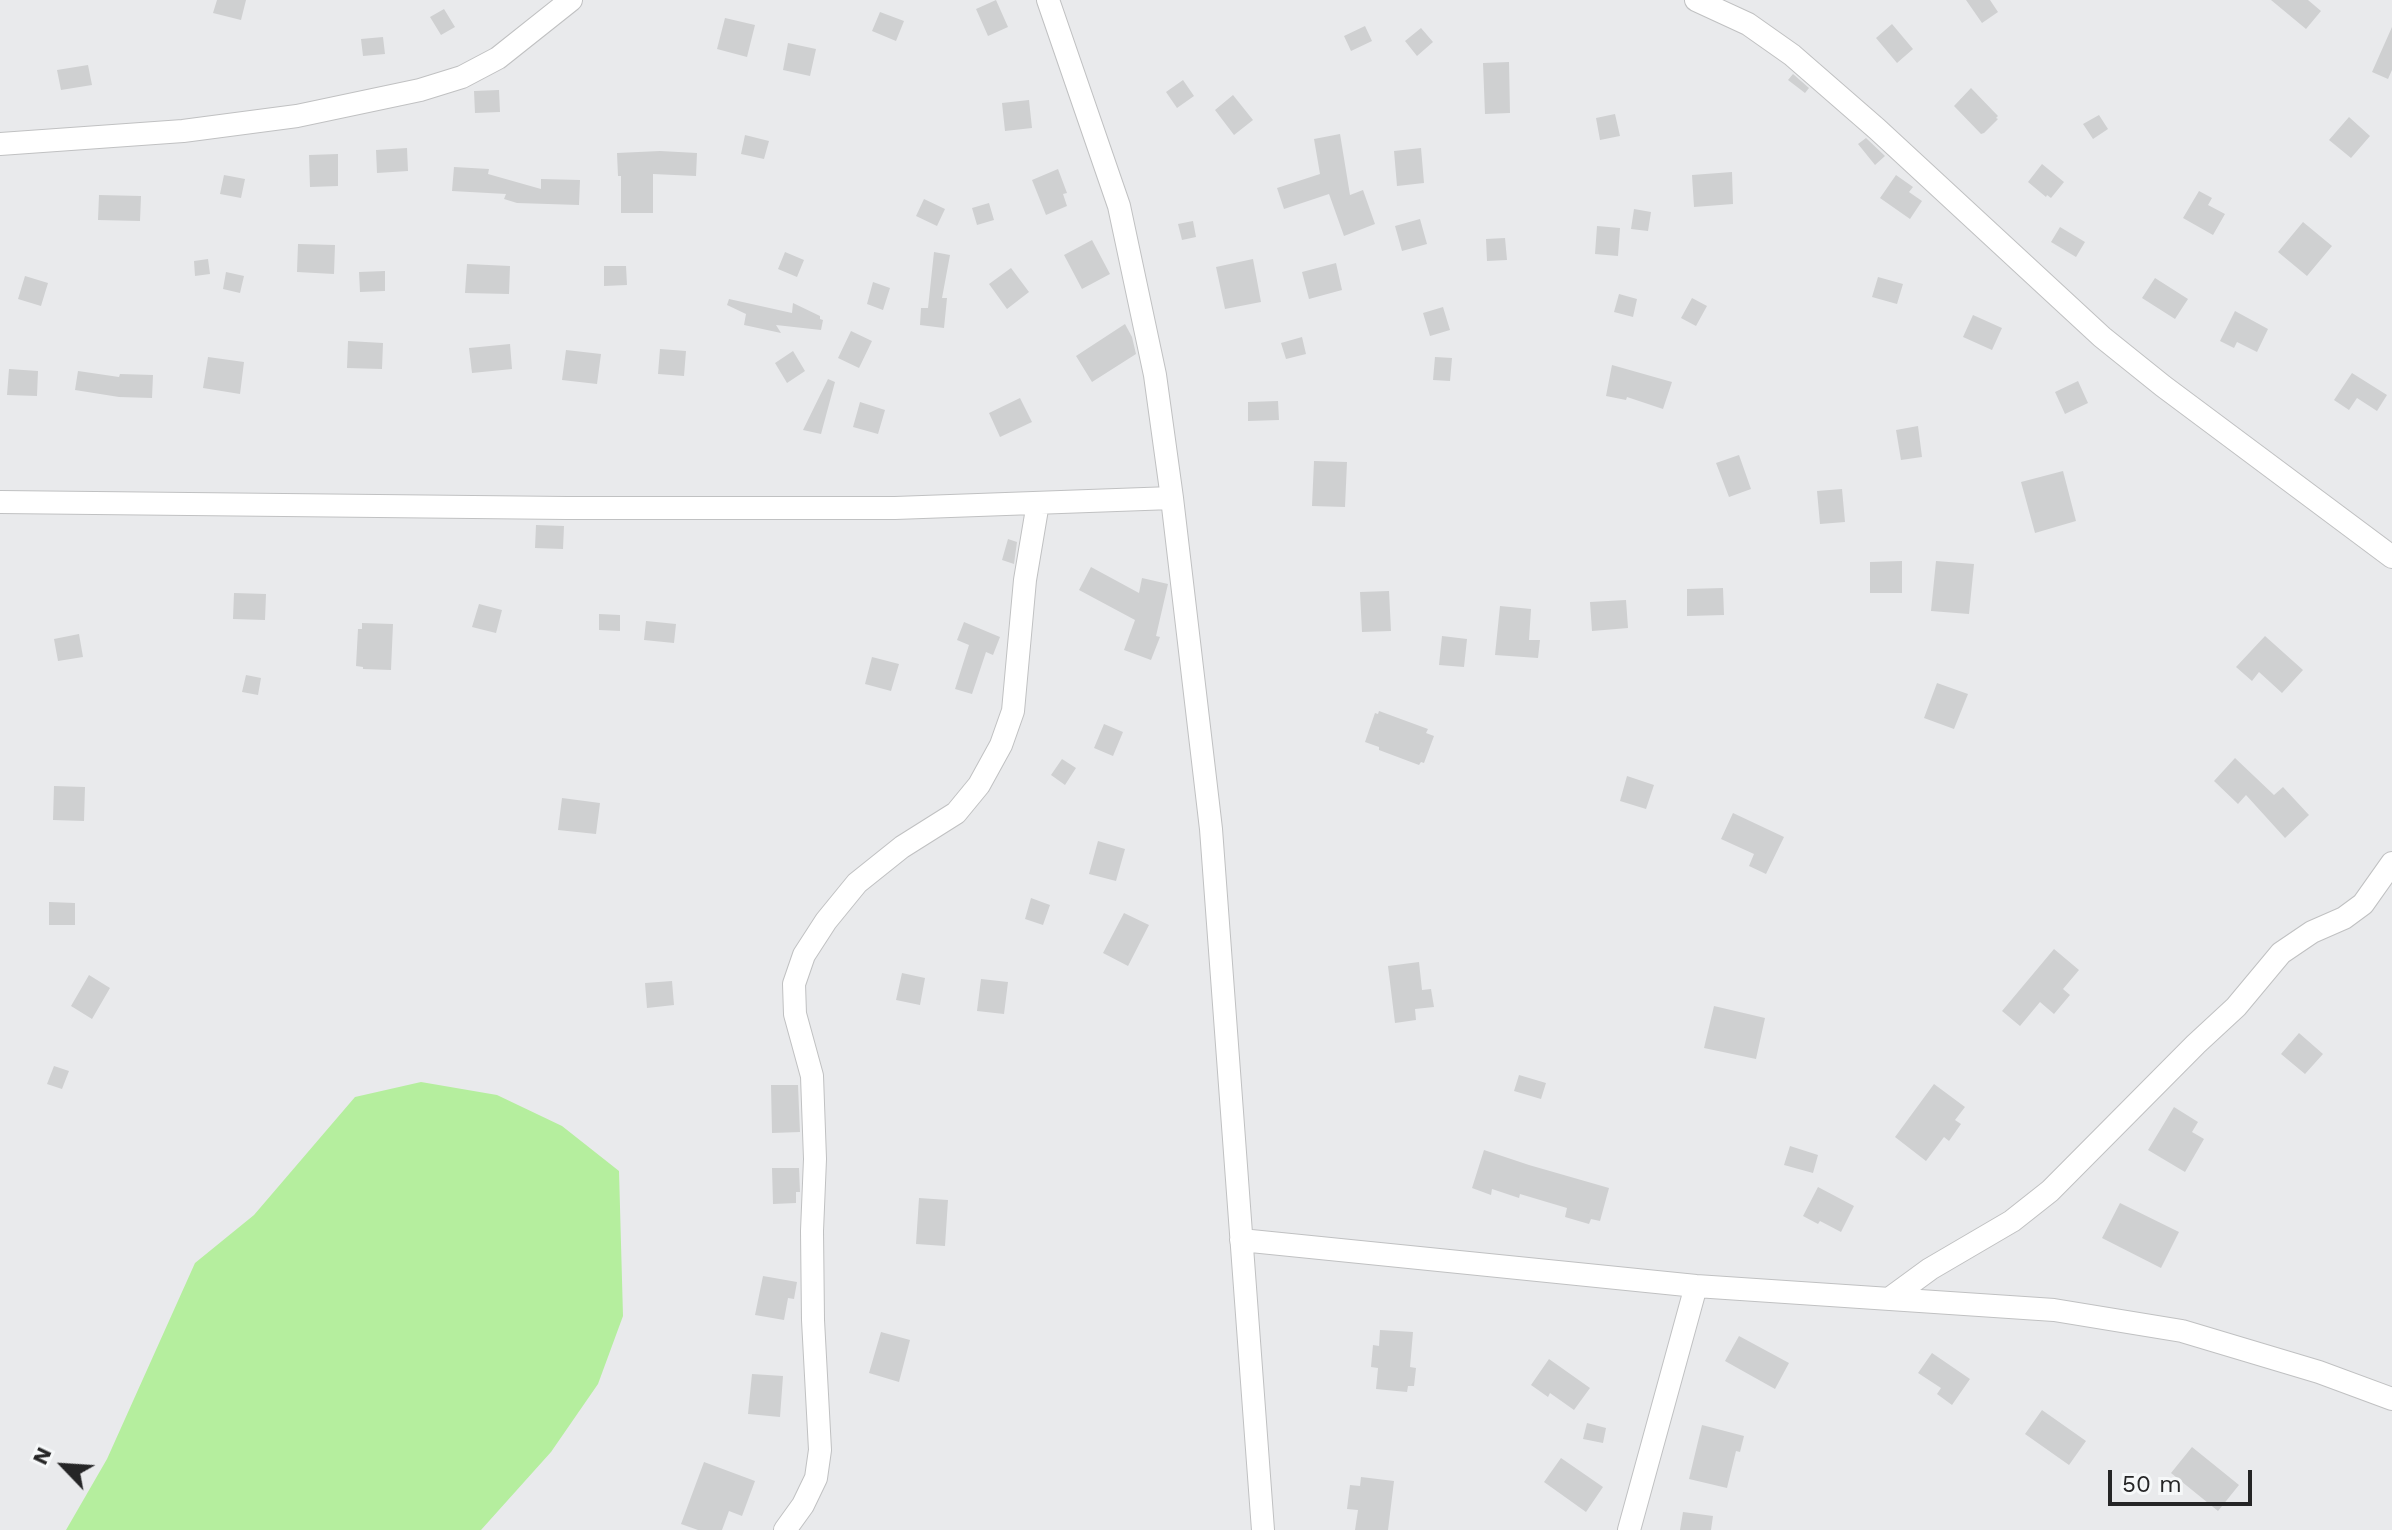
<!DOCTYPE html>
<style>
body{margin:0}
#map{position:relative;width:2392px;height:1530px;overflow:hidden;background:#e9eaec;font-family:"Work Sans",sans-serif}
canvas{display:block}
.north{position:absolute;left:24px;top:1426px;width:80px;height:80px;-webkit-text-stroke:6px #f6f8f9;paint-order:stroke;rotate:295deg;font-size:22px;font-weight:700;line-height:32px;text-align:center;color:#252526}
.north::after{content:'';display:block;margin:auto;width:28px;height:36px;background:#252526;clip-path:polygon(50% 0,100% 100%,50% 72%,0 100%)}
.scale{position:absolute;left:2108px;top:1470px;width:144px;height:36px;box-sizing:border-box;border:4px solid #252526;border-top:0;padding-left:10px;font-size:24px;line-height:28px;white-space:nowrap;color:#252526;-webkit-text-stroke:6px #f6f8f9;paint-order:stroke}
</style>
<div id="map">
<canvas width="2392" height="1530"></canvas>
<div class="north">N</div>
<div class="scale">50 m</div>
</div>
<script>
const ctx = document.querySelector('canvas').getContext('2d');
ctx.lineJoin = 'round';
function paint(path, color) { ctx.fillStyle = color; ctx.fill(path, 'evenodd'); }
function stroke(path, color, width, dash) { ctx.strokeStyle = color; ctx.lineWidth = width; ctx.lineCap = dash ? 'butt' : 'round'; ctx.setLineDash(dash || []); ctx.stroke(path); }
const green = new Path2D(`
 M 421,1082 L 497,1095 L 562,1126 L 619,1171 L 623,1316 L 598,1384 L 551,1452 L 481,1530 L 66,1530 L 107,1459 L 195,1263 L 254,1215 L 355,1097 Z`);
const building = new Path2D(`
 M 217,0 L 246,0 L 241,20 L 213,13 Z
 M 996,0 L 1008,27 L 988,36 L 976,9 Z
 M 1966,0 L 1990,0 L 1998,12 L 1982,23 Z
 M 2271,0 L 2308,0 L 2321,11 L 2306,29 Z
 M 444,9 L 455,27 L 441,35 L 430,17 Z
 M 880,12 L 904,21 L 896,41 L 872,31 Z
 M 725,18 L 755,25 L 747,57 L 717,49 Z
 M 1892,24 L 1913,49 L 1897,63 L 1876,38 Z
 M 1365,26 L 1372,41 L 1351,51 L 1344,36 Z
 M 2392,27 L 2392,70 L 2388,79 L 2372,72 Z
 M 1421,28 L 1433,42 L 1417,56 L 1405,41 Z
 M 383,37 L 385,54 L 363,56 L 361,39 Z
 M 788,43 L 816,49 L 810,76 L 783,70 Z
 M 1509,62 L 1510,113 L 1485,114 L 1483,63 Z
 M 88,65 L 92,85 L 61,90 L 57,70 Z
 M 1793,74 L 1809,88 L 1805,93 L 1788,80 Z
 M 1183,80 L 1194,96 L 1177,108 L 1166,92 Z
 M 1971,88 L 1998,116 L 1996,118 L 1998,119 L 1984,133 L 1981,134 L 1954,106 Z
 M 499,90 L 500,112 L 475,113 L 474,91 Z
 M 1233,95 L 1253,120 L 1234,135 L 1215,110 Z
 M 1029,100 L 1032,128 L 1005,131 L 1002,103 Z
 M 1615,114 L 1620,136 L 1600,140 L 1596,118 Z
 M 2099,115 L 2108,129 L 2093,139 L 2083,124 Z
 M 2349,117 L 2370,136 L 2351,158 L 2329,140 Z
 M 1340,134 L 1350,195 L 1363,190 L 1375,224 L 1344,236 L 1329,194 L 1284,209 L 1277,188 L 1320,174 L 1314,139 Z
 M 745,135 L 769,141 L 764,159 L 741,154 Z
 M 1866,138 L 1885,156 L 1875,165 L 1858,144 Z
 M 407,148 L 408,171 L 377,173 L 376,150 Z
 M 1421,148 L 1424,183 L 1397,186 L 1394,151 Z
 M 660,151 L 697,153 L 696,176 L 653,174 L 653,213 L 621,213 L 621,176 L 618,176 L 617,153 Z
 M 338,154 L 338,186 L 310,187 L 309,155 Z
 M 2042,164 L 2064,182 L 2051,198 L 2047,195 L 2046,197 L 2028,182 Z
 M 454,167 L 489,169 L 488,174 L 541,189 L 541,179 L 580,180 L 579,205 L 517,203 L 504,199 L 506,194 L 452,191 Z
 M 1058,169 L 1067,193 L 1063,194 L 1067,206 L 1046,215 L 1032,180 Z
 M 1732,172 L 1733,204 L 1694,207 L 1692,175 Z
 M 224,175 L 245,179 L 241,198 L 220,194 Z
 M 1896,175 L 1913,187 L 1909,192 L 1922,201 L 1910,219 L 1880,198 Z
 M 2199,191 L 2212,198 L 2208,205 L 2225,214 L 2213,235 L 2183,218 Z
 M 99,195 L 141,196 L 140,221 L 98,220 Z
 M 924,199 L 945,209 L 937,226 L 916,216 Z
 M 989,203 L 994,220 L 977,225 L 972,208 Z
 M 1634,209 L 1651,212 L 1648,231 L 1631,229 Z
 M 1420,219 L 1427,244 L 1402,251 L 1395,226 Z
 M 1193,221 L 1196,237 L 1182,240 L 1178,224 Z
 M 2303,222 L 2332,246 L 2307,276 L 2278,252 Z
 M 1597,226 L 1620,228 L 1618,256 L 1595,254 Z
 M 2060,227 L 2085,242 L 2076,257 L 2051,242 Z
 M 1505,238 L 1507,260 L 1487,261 L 1486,239 Z
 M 1092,240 L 1110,274 L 1082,289 L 1064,255 Z
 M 298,244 L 335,245 L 334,274 L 297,272 Z
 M 785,252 L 804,260 L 797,277 L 778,269 Z
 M 934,252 L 950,255 L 942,298 L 947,298 L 944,328 L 920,325 L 921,308 L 928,308 Z
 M 208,259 L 210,274 L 195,276 L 194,261 Z
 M 1253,259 L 1261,302 L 1225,309 L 1216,267 Z
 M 1336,263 L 1342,290 L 1309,299 L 1302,272 Z
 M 467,264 L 510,266 L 509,294 L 465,293 Z
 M 604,266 L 626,266 L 627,285 L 604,286 Z
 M 1011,268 L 1029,292 L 1007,309 L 989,284 Z
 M 385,271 L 385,291 L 360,292 L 359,272 Z
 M 226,272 L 244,276 L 240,293 L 223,289 Z
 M 25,276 L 48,283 L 41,306 L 18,299 Z
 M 1878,277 L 1903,284 L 1897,304 L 1872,297 Z
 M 2155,278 L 2188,299 L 2175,319 L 2142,298 Z
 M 873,282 L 890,288 L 883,310 L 867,304 Z
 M 1619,294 L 1637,299 L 1633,317 L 1614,312 Z
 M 1692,298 L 1707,306 L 1696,326 L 1681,318 Z
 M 729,299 L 792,313 L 793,303 L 820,316 L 820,319 L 823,320 L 821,330 L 776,325 L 781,333 L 744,325 L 746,314 L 727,305 Z
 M 1443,307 L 1450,330 L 1430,336 L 1423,313 Z
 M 2235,311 L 2268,329 L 2257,352 L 2237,342 L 2234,348 L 2220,341 Z
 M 1973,315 L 2002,328 L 1992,350 L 1963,337 Z
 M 1125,324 L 1132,337 L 1136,354 L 1092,382 L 1076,356 Z
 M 851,331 L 872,341 L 859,368 L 838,358 Z
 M 1302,337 L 1306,354 L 1286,359 L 1281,343 Z
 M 348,341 L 383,343 L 382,369 L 347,368 Z
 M 510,344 L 512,369 L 472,373 L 469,348 Z
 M 660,349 L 686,351 L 684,376 L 658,374 Z
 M 566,350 L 601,354 L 597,384 L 562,380 Z
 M 793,351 L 805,371 L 787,383 L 775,363 Z
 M 208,357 L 244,362 L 240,394 L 203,388 Z
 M 1435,357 L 1452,358 L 1450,381 L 1433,380 Z
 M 1612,365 L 1672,382 L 1663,409 L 1627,397 L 1626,400 L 1606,396 Z
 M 9,369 L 38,371 L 37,396 L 7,395 Z
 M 78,371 L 119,377 L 120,374 L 153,375 L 152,398 L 119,397 L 75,390 Z
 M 2352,373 L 2387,395 L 2377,411 L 2357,398 L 2349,410 L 2334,400 Z
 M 828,379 L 835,382 L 821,434 L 803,430 Z
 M 2078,381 L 2088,403 L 2065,414 L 2055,392 Z
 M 1020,398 L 1032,422 L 1000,437 L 989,413 Z
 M 1278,401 L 1279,420 L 1248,421 L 1248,402 Z
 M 860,402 L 885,410 L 878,434 L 853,427 Z
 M 1918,426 L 1922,457 L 1901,460 L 1896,430 Z
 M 1739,455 L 1751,489 L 1729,497 L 1716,463 Z
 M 1314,461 L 1347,462 L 1345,507 L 1312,506 Z
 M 2063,471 L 2076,521 L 2035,533 L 2021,482 Z
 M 1842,489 L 1845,522 L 1820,524 L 1817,491 Z
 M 536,525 L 564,526 L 563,549 L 535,548 Z
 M 1008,539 L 1017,542 L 1014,564 L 1002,560 Z
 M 1902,561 L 1902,593 L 1870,593 L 1870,562 Z
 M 1936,561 L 1974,564 L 1969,614 L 1931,611 Z
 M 1091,567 L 1139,593 L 1142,578 L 1168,584 L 1156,636 L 1160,637 L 1151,660 L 1124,650 L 1135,620 L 1079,590 Z
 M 1723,588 L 1724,615 L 1687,616 L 1687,589 Z
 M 1389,591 L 1391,631 L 1362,632 L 1360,592 Z
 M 234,593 L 266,594 L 265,620 L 233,619 Z
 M 1626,600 L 1628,628 L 1592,631 L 1590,602 Z
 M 479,604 L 502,610 L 496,633 L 472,627 Z
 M 1500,606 L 1531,609 L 1529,640 L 1540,640 L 1538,658 L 1495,655 Z
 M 599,614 L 620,615 L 620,631 L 599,630 Z
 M 646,621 L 676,624 L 674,643 L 644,640 Z
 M 964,622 L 1000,637 L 993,655 L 986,652 L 972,694 L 955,689 L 969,645 L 957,640 Z
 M 362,623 L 393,624 L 391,670 L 363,669 L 363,667 L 356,666 L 358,629 L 362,629 Z
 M 79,634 L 83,657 L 58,661 L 54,639 Z
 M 1442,636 L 1467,639 L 1464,667 L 1439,665 Z
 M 2265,636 L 2303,670 L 2282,693 L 2259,672 L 2252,681 L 2236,667 Z
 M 872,657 L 899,664 L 891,691 L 865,684 Z
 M 246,675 L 261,678 L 258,695 L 242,692 Z
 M 1937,683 L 1968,694 L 1954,729 L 1924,718 Z
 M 1379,711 L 1428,729 L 1426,733 L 1434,736 L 1424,763 L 1421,762 L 1419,765 L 1379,750 L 1379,747 L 1365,742 L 1375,713 L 1378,714 Z
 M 1104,724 L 1123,732 L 1113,756 L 1094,748 Z
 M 2235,758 L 2274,795 L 2283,787 L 2309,815 L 2285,838 L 2246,795 L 2238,804 L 2214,781 Z
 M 1062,759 L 1076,768 L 1065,785 L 1051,775 Z
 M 1627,776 L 1654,785 L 1646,809 L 1620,801 Z
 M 54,786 L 85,787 L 84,821 L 53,820 Z
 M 562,798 L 600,803 L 596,834 L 558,830 Z
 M 1733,813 L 1784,837 L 1766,874 L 1749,866 L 1754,854 L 1721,839 Z
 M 1098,841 L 1125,849 L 1116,881 L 1089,874 Z
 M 1031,898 L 1050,905 L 1043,925 L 1025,919 Z
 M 49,902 L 75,903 L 75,925 L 49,925 Z
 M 1124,913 L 1149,925 L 1128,966 L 1103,953 Z
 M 2054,949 L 2079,970 L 2063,989 L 2070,995 L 2054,1014 L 2040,1002 L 2020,1026 L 2002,1011 Z
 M 1419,962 L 1422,990 L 1431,989 L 1434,1007 L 1415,1009 L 1416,1020 L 1395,1023 L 1388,966 Z
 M 902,973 L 925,978 L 920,1005 L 896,1000 Z
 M 89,975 L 110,988 L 92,1019 L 71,1006 Z
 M 981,979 L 1008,982 L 1004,1014 L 977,1011 Z
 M 672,981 L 674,1005 L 647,1008 L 645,983 Z
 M 1714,1006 L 1765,1018 L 1756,1059 L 1704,1048 Z
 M 2299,1033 L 2323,1054 L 2305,1074 L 2281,1054 Z
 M 54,1066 L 69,1071 L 62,1089 L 47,1084 Z
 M 1519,1075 L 1546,1083 L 1541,1099 L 1514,1091 Z
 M 1934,1084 L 1965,1107 L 1955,1120 L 1961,1124 L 1949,1141 L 1944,1137 L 1926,1161 L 1895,1137 Z
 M 771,1085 L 798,1085 L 800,1132 L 772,1133 Z
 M 2174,1107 L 2198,1122 L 2192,1132 L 2204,1139 L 2185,1172 L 2148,1150 Z
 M 1790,1146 L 1818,1155 L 1813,1173 L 1784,1165 Z
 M 1484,1150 L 1529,1165 L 1609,1188 L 1600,1221 L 1591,1219 L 1589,1224 L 1565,1217 L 1567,1208 L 1520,1194 L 1519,1198 L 1492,1189 L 1491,1195 L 1472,1188 Z
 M 772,1168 L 799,1168 L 800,1192 L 796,1192 L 796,1203 L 773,1204 Z
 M 1818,1187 L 1854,1206 L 1841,1232 L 1820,1221 L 1818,1224 L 1803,1216 Z
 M 919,1198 L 948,1200 L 945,1246 L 916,1244 Z
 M 2120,1203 L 2179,1232 L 2161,1268 L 2102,1238 Z
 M 763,1276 L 797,1282 L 794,1299 L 788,1298 L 784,1320 L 755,1315 Z
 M 1380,1330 L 1413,1332 L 1410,1367 L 1416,1368 L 1414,1386 L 1408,1386 L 1407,1392 L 1376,1389 L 1378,1368 L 1371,1367 L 1373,1345 L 1379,1346 Z
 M 881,1332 L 910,1340 L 899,1382 L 869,1373 Z
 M 1739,1336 L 1789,1363 L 1775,1389 L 1725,1361 Z
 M 1932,1353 L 1970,1379 L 1952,1405 L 1937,1394 L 1941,1388 L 1918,1373 Z
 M 1549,1359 L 1590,1388 L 1574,1410 L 1550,1393 L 1548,1397 L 1531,1385 Z
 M 752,1374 L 783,1376 L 780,1417 L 748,1414 Z
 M 2042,1410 L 2086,1441 L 2069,1465 L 2025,1434 Z
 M 1587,1423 L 1606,1428 L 1603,1443 L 1583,1439 Z
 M 1702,1425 L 1744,1436 L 1740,1452 L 1736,1451 L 1727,1488 L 1689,1479 Z
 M 2192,1447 L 2239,1485 L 2218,1511 L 2171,1473 Z
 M 1561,1458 L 1603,1487 L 1586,1512 L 1544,1482 Z
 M 704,1462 L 755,1481 L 742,1516 L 729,1511 L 722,1530 L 698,1530 L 681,1524 Z
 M 1361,1477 L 1394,1481 L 1388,1530 L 1355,1530 L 1358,1510 L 1347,1509 L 1350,1485 L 1360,1486 Z
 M 1683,1512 L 1713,1516 L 1711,1530 L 1680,1530 Z`);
const minor = new Path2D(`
 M 1048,0 L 1119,206 L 1155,375 L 1172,498 L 1211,829 L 1263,1530
 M 1696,0 L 1748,24 L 1792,55 L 1877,129 L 2102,337 L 2163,386 L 2392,557
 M 0,144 L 183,131 L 297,116 L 420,90 L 462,77 L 498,58 L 571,0
 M 0,502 L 567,508 L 895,508 L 1172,498
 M 1241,1240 L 1696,1286 L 2054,1310 L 2182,1331 L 2319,1372 L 2392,1399
 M 1889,1299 L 1930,1269 L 2012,1221 L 2050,1191 L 2196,1044 L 2236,1007 L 2281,953 L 2312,932 L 2344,918 L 2363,904 L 2392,863
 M 785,1530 L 803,1505 L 816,1478 L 820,1450 L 813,1320 L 812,1231 L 815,1159 L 812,1076 L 795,1014 L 794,984 L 804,955 L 826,921 L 857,883 L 902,847 L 956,813 L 979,785 L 1001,745 L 1013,711 L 1025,580 L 1038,503
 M 1629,1530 L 1696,1286`);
paint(green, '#b5ee9e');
paint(building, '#cfd0d1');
stroke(minor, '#c0c1c2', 24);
stroke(minor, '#fff', 22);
</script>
